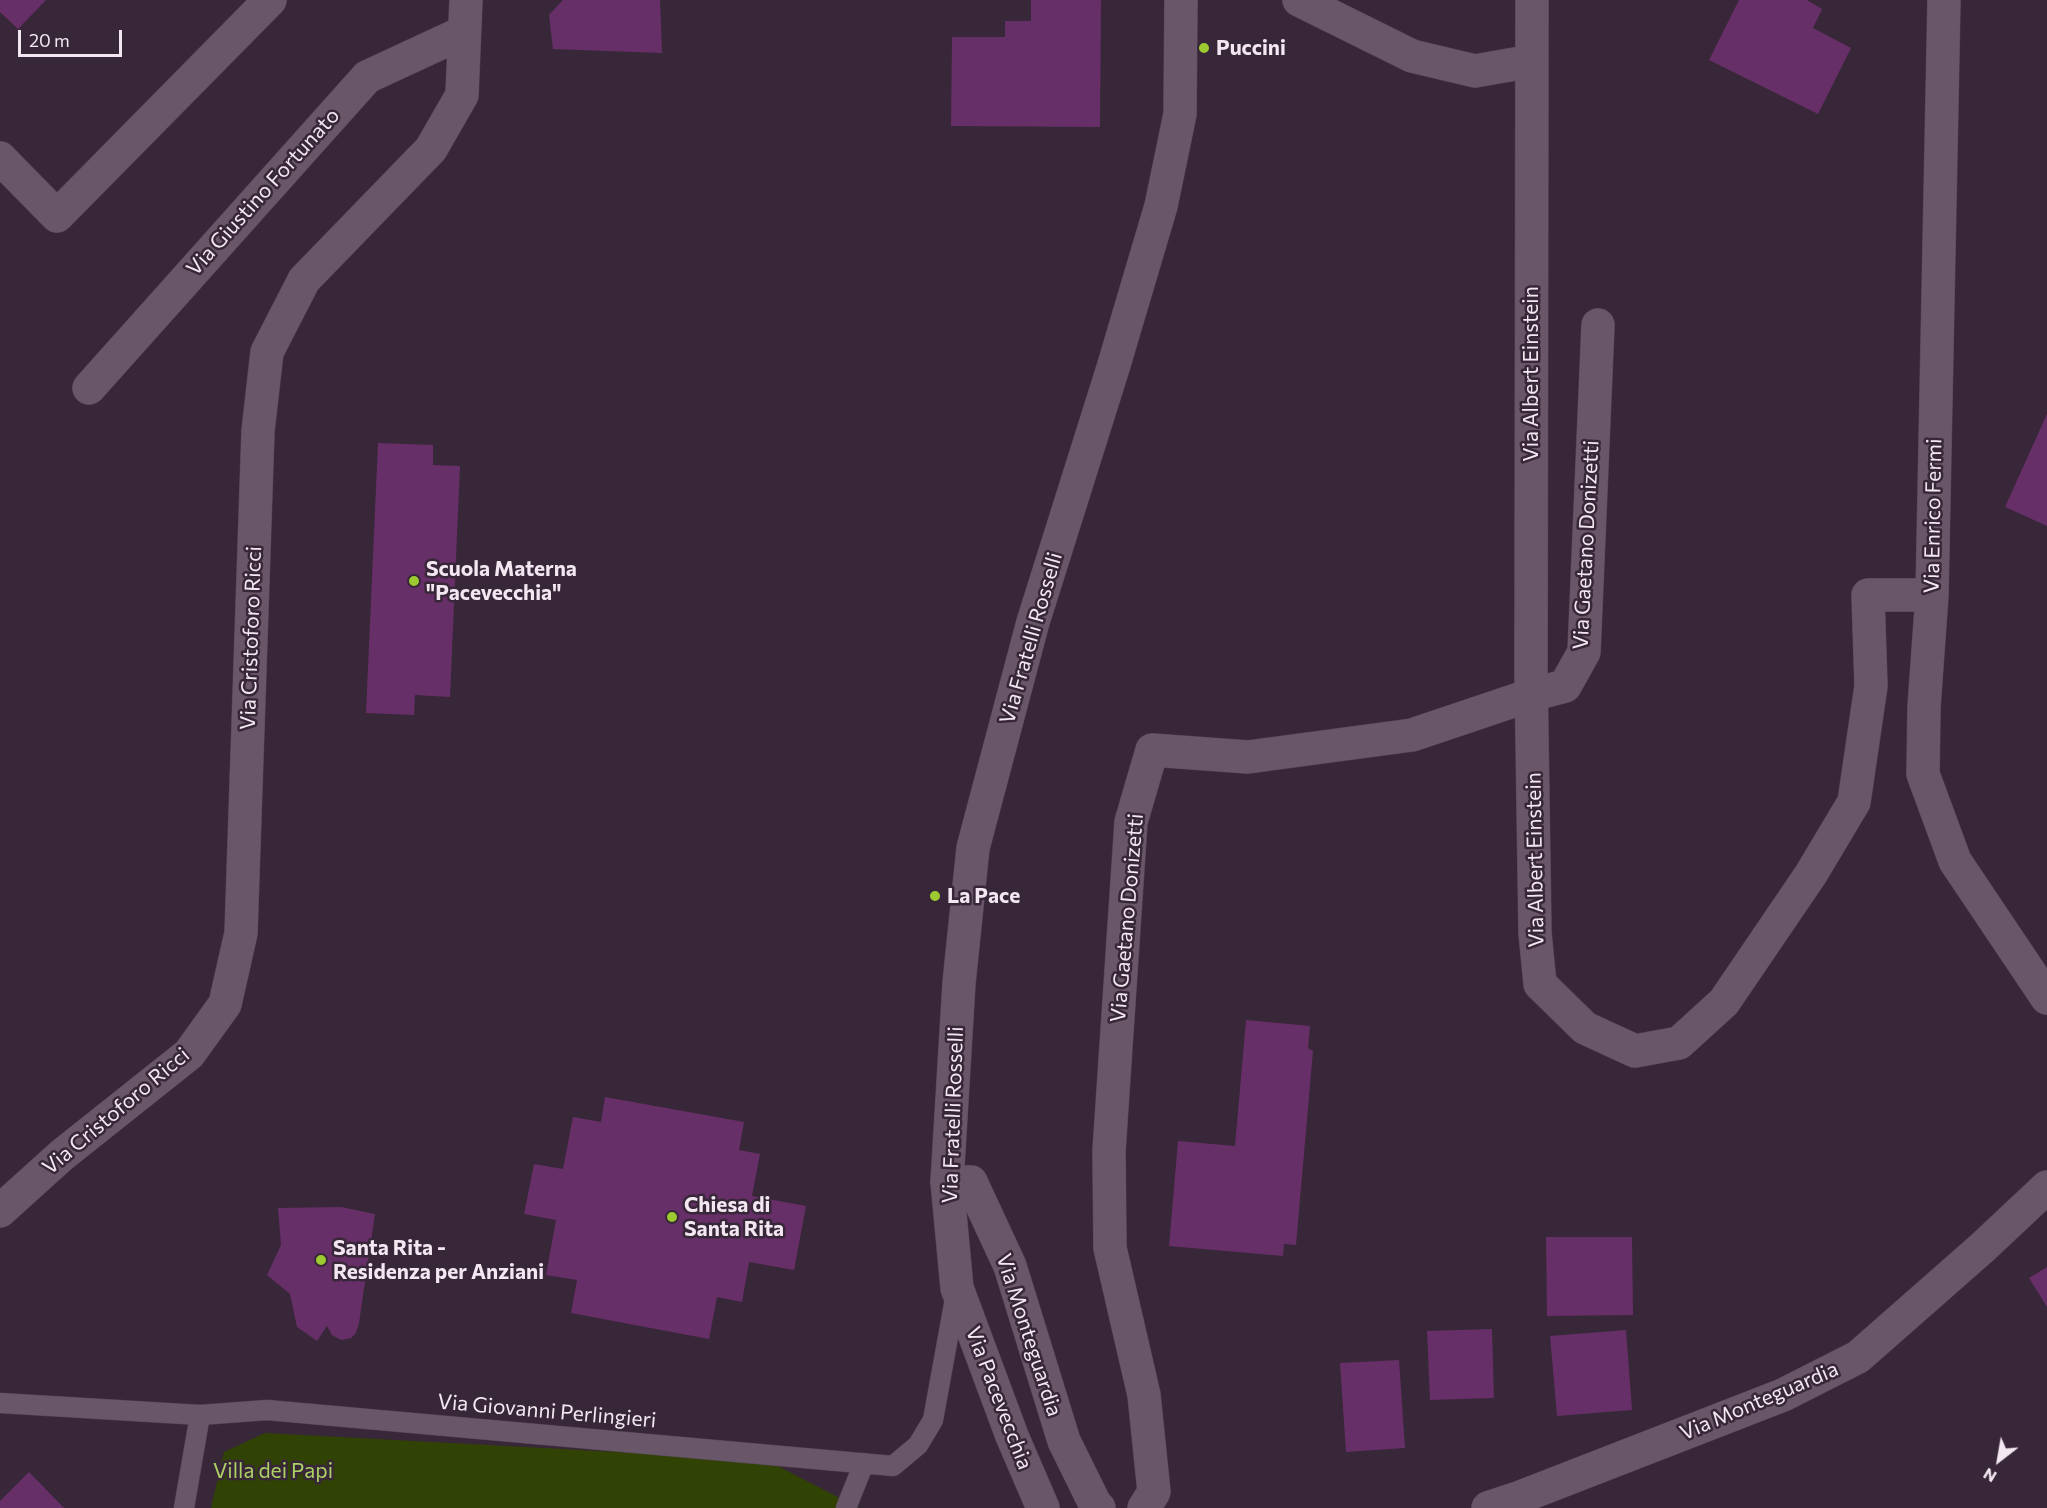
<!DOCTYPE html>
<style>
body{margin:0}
#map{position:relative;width:2047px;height:1508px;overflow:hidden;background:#382738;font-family:Commissioner,sans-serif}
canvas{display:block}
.north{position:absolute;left:1969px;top:1430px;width:60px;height:60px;-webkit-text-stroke:4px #382738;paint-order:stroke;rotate:211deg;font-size:16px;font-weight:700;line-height:24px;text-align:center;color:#f3e7f2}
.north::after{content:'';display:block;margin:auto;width:21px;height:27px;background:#f3e7f2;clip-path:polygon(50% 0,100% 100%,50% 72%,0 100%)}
.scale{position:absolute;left:18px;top:30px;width:104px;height:27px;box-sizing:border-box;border:3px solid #f3e7f2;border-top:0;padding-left:8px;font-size:18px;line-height:21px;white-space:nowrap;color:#f3e7f2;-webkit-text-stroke:4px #382738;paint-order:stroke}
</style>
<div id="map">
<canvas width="2047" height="1508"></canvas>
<div class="north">N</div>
<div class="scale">20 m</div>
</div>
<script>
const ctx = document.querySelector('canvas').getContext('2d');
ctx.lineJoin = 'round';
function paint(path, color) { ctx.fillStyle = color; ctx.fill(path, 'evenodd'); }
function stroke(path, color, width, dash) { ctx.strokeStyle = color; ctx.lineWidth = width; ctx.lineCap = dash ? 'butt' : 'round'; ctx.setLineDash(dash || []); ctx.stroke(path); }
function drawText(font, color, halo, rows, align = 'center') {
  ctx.font = font + ' Commissioner,sans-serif'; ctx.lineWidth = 5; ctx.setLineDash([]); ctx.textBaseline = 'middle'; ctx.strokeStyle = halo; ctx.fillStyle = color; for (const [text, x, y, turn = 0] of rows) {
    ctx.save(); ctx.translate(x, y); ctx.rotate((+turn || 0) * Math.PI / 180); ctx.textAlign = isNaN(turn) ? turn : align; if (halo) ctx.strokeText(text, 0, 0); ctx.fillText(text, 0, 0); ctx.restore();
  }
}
const green = new Path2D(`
 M 265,1433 L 766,1460 L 859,1508 L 211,1508 L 224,1452 Z`);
const building = new Path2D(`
 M 0,0 L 46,0 L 18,29 L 0,12 Z
 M 563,0 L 660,0 L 662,53 L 553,49 L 549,15 Z
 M 1031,0 L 1101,0 L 1100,127 L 951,126 L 952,37 L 1005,37 L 1005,21 L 1031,21 Z
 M 1739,0 L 1807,0 L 1822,9 L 1813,28 L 1851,48 L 1818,114 L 1709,60 Z
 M 2047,414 L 2047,526 L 2005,507 Z
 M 378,443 L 433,445 L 433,465 L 460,466 L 450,697 L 415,695 L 414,715 L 366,713 Z
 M 1246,1020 L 1310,1026 L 1308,1048 L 1313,1051 L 1296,1245 L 1284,1244 L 1283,1256 L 1169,1246 L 1178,1141 L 1235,1146 Z
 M 605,1097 L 744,1122 L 739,1150 L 760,1154 L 752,1196 L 806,1206 L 794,1270 L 749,1262 L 742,1302 L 717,1297 L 709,1339 L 571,1313 L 577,1280 L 546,1275 L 556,1220 L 524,1214 L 534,1164 L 563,1169 L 573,1117 L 601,1122 Z
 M 341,1207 L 375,1214 L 359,1323 L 356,1333 L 351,1338 L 341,1340 L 332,1335 L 327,1326 L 317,1341 L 297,1327 L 290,1294 L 267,1275 L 281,1245 L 278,1208 Z
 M 1546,1237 L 1632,1237 L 1633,1315 L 1547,1316 Z
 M 2047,1267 L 2047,1307 L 2029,1278 Z
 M 1492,1329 L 1494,1398 L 1430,1400 L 1427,1331 Z
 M 1626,1330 L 1632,1410 L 1557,1416 L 1550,1336 Z
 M 1399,1360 L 1405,1448 L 1346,1452 L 1340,1363 Z
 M 29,1472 L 64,1508 L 0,1508 L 0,1501 Z`);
const service = new Path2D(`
 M 0,1403 L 200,1415 L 267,1410 L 893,1466 L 918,1445 L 933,1420 L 956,1293
 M 184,1508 L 200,1415
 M 846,1508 L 864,1463`);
const minor = new Path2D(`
 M 1299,0 L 1412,56 L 1475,71 L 1532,61
 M 1532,0 L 1531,672 L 1535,933 L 1540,984 L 1585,1028 L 1635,1051 L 1679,1043 L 1724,1002 L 1811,874 L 1854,802 L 1871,686 L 1868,595 L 1932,595
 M 1944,0 L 1932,595 L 1924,707 L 1923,774 L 1955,861 L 2047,998
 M 0,158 L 57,216 L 270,0
 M 89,388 L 367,77 L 464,32
 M 947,1182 L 971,1182 L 1010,1266 L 1064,1441 L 1095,1504 L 1099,1508
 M 0,1211 L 62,1155 L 189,1054 L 225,1004 L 241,933 L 258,431 L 267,352 L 304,280 L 431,149 L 462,95 L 466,0
 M 1144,1508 L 1154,1492 L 1144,1395 L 1110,1248 L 1109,1151 L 1131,822 L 1152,750 L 1248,757 L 1412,735 L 1531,695 L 1565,686 L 1584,652 L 1598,325
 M 1488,1508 L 1518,1498 L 1783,1395 L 1858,1357 L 1982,1248 L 2047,1187`);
const tertiary = new Path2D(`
 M 1043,1508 L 1012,1436 L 957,1288 L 947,1182 L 959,983 L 973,848 L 1033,622 L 1113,368 L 1161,206 L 1180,114 L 1181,0`);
const markers = [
 [1204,48,6,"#9dca30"],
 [414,581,6,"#9dca30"],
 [935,896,6,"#9dca30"],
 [672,1217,6,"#9dca30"],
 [321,1260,6,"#9dca30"]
];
const poiNames = [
 ["Puccini",1216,48],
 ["Scuola Materna",426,569],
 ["\"Pacevecchia\"",426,593],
 ["La Pace",947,896],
 ["Chiesa di",684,1205],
 ["Santa Rita",684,1229],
 ["Santa Rita -",333,1248],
 ["Residenza per Anziani",333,1272]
];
const streetNames = [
 ["Via Giustino Fortunato",263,192,-48],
 ["Via Albert Einstein",1531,374,-90],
 ["Via Enrico Fermi",1933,516,-89],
 ["Via Gaetano Donizetti",1586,545,-87],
 ["Via Cristoforo Ricci",251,638,-88],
 ["Via Fratelli Rosselli",1031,638,-74],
 ["Via Albert Einstein",1535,860,-91],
 ["Via Gaetano Donizetti",1127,918,-85],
 ["Via Cristoforo Ricci",116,1111,-40],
 ["Via Fratelli Rosselli",953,1115,-88],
 ["Via Monteguardia",1029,1335,72],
 ["Via Pacevecchia",999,1398,69],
 ["Via Monteguardia",1759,1401,-23],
 ["Via Giovanni Perlingieri",547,1411,5]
];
const parkNames = [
 ["Villa dei Papi",273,1471]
];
paint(green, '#314304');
paint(building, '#672f67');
stroke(service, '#524352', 21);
stroke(minor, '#524352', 34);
stroke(tertiary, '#524352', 34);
stroke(service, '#695668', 20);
stroke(minor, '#695668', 33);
stroke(tertiary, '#695668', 33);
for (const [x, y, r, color] of markers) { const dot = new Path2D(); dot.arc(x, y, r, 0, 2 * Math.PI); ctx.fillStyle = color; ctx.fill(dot); stroke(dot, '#382738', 2); }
drawText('bold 21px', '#f3e7f2', '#382738', poiNames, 'left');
drawText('21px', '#f3e7f2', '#382738', streetNames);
drawText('21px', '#acd165', '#382738', parkNames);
</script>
